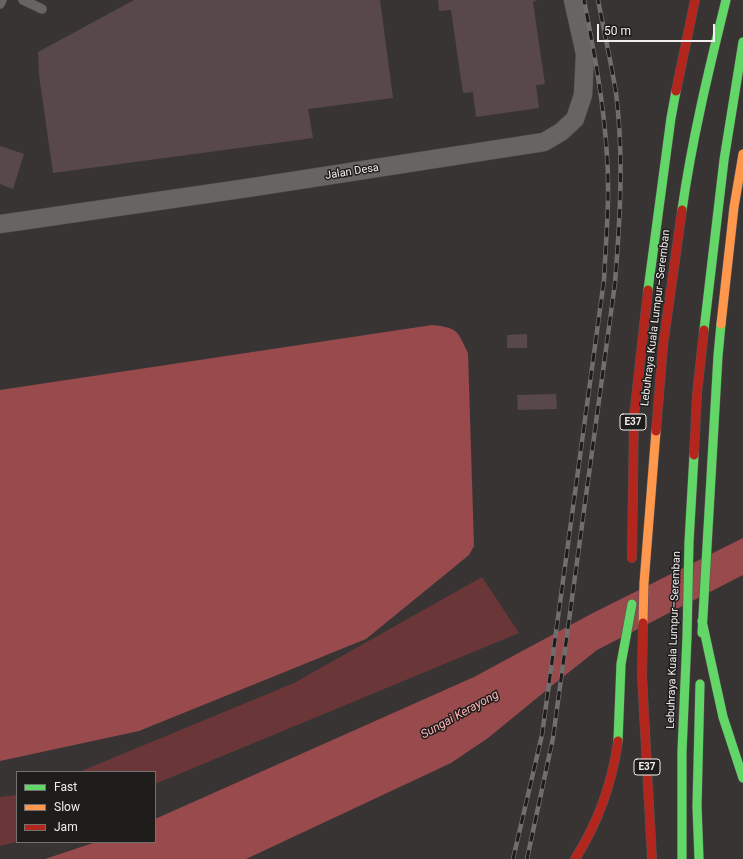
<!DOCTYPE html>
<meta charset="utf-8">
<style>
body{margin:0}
#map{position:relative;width:743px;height:859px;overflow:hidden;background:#393434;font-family:Roboto,sans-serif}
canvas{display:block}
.legend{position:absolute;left:16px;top:771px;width:140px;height:72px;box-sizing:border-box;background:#1f1c1c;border:1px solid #737070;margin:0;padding:5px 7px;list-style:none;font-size:12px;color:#f2eeee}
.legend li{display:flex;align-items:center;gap:8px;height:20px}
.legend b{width:20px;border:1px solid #737070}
.scale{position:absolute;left:597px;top:24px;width:118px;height:18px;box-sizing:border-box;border:2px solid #f2eeee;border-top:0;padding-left:5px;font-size:12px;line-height:14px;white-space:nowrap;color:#f2eeee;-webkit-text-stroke:3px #1f1c1c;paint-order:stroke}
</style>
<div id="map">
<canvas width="743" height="859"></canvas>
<ul class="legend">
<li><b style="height:5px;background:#63d668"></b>Fast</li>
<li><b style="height:5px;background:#ff974d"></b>Slow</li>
<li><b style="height:5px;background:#b3261e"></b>Jam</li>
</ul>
<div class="scale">50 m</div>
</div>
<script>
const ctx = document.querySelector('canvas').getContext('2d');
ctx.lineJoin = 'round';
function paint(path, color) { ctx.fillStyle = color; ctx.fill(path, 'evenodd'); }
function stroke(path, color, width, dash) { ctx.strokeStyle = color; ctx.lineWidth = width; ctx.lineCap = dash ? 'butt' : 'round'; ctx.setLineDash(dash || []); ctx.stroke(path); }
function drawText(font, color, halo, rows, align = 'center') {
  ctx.font = font + ' Roboto,sans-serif'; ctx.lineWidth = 3; ctx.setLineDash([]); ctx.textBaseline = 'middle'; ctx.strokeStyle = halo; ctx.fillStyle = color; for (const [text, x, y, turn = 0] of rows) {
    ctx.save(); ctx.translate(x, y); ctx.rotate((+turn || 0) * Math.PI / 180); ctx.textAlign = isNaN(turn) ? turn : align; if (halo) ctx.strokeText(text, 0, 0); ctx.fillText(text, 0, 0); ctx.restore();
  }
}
const green = new Path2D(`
 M 482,577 L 519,633 L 155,784 L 155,772 L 79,772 L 294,683 Z
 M 17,795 L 17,842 L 0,846 L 0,797 Z`);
const water = new Path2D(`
 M 432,325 C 458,328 457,330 468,353 L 474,546 L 469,555 L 366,639 L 139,731 L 0,761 L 0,390 Z
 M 743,538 L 743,575 L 597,650 L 554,684 L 488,738 L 451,763 L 246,859 L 45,859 L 96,842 L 155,842 L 155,819 L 474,677 L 591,614 Z`);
const building = new Path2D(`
 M 134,0 L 380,0 L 393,98 L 308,109 L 313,138 L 53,173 L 39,75 L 38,52 Z
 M 438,0 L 537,0 L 533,2 L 545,84 L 536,85 L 539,108 L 476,117 L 473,92 L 463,93 L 451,10 L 439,11 Z
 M 0,146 L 24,154 L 13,189 L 0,184 Z
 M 527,334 L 527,348 L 507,348 L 507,335 Z
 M 556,394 L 557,409 L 518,410 L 517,395 Z`);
const lane = new Path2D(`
 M 23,0 L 42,9
 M 0,4 L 2,0`);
const street = new Path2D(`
 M 0,224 L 254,187 L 544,142 L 561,132 L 575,119 L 583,95 L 585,54 L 573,0`);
const fast = new Path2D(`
 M 682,210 C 692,139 709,69 726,0
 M 648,290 L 671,118 L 676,91
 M 704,330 L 724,160 L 743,42
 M 702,621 L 723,717 L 743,778
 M 702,633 L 718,356 L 721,324
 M 618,741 L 621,664 L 632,604
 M 682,859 L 682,751 L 687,637 L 689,542 L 694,455
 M 699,859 L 697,806 L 700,684`);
const slow = new Path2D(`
 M 721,324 L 734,207 L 743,154
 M 643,623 L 644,583 L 656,431`);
const jam = new Path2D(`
 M 676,91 L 695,0
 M 656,431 L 663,346 L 682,210
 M 694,455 L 697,394 L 704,330
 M 632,558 L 634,416 L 648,290
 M 643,623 L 642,676 L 652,859
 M 575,859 C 598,823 612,784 618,741`);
const rail = new Path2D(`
 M 513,859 L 542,735 L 604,280 C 606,239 610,197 607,156 C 604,103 594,52 584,0
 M 527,859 L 553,738 L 615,283 C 620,220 624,156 616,93 C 611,62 604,31 598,0`);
const shields = [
 [633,422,26],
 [647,767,26]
];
const shieldNames = [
 ["E37",633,422],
 ["E37",647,767]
];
const streetNames = [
 ["Jalan Desa",352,172,-9],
 ["Lebuhraya Kuala Lumpur–Seremban",656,318,-83],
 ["Lebuhraya Kuala Lumpur–Seremban",674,640,-88]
];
const waterNames = [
 ["Sungai Kerayong",460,715,-29]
];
paint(green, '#6b3637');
paint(water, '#994a4c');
paint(building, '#594849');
stroke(lane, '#575353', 10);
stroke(street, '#575353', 19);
stroke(fast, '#575353', 10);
stroke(slow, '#575353', 10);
stroke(jam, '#575353', 10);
stroke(lane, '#676464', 9);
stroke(street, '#676464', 18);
stroke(fast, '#63d668', 9);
stroke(slow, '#ff974d', 9);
stroke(jam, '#b3261e', 9);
stroke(rail, '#716e6e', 4.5);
stroke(rail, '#1f1c1c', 3, [9]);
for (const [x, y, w] of shields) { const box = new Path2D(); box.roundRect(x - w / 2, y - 8, w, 16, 3); ctx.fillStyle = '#1f1c1c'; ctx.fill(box); stroke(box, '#f2eeee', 1); }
drawText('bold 10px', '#f2eeee', null, shieldNames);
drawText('11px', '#f2eeee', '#1f1c1c', streetNames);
drawText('italic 12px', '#ffb5b4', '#1f1c1c', waterNames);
</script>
